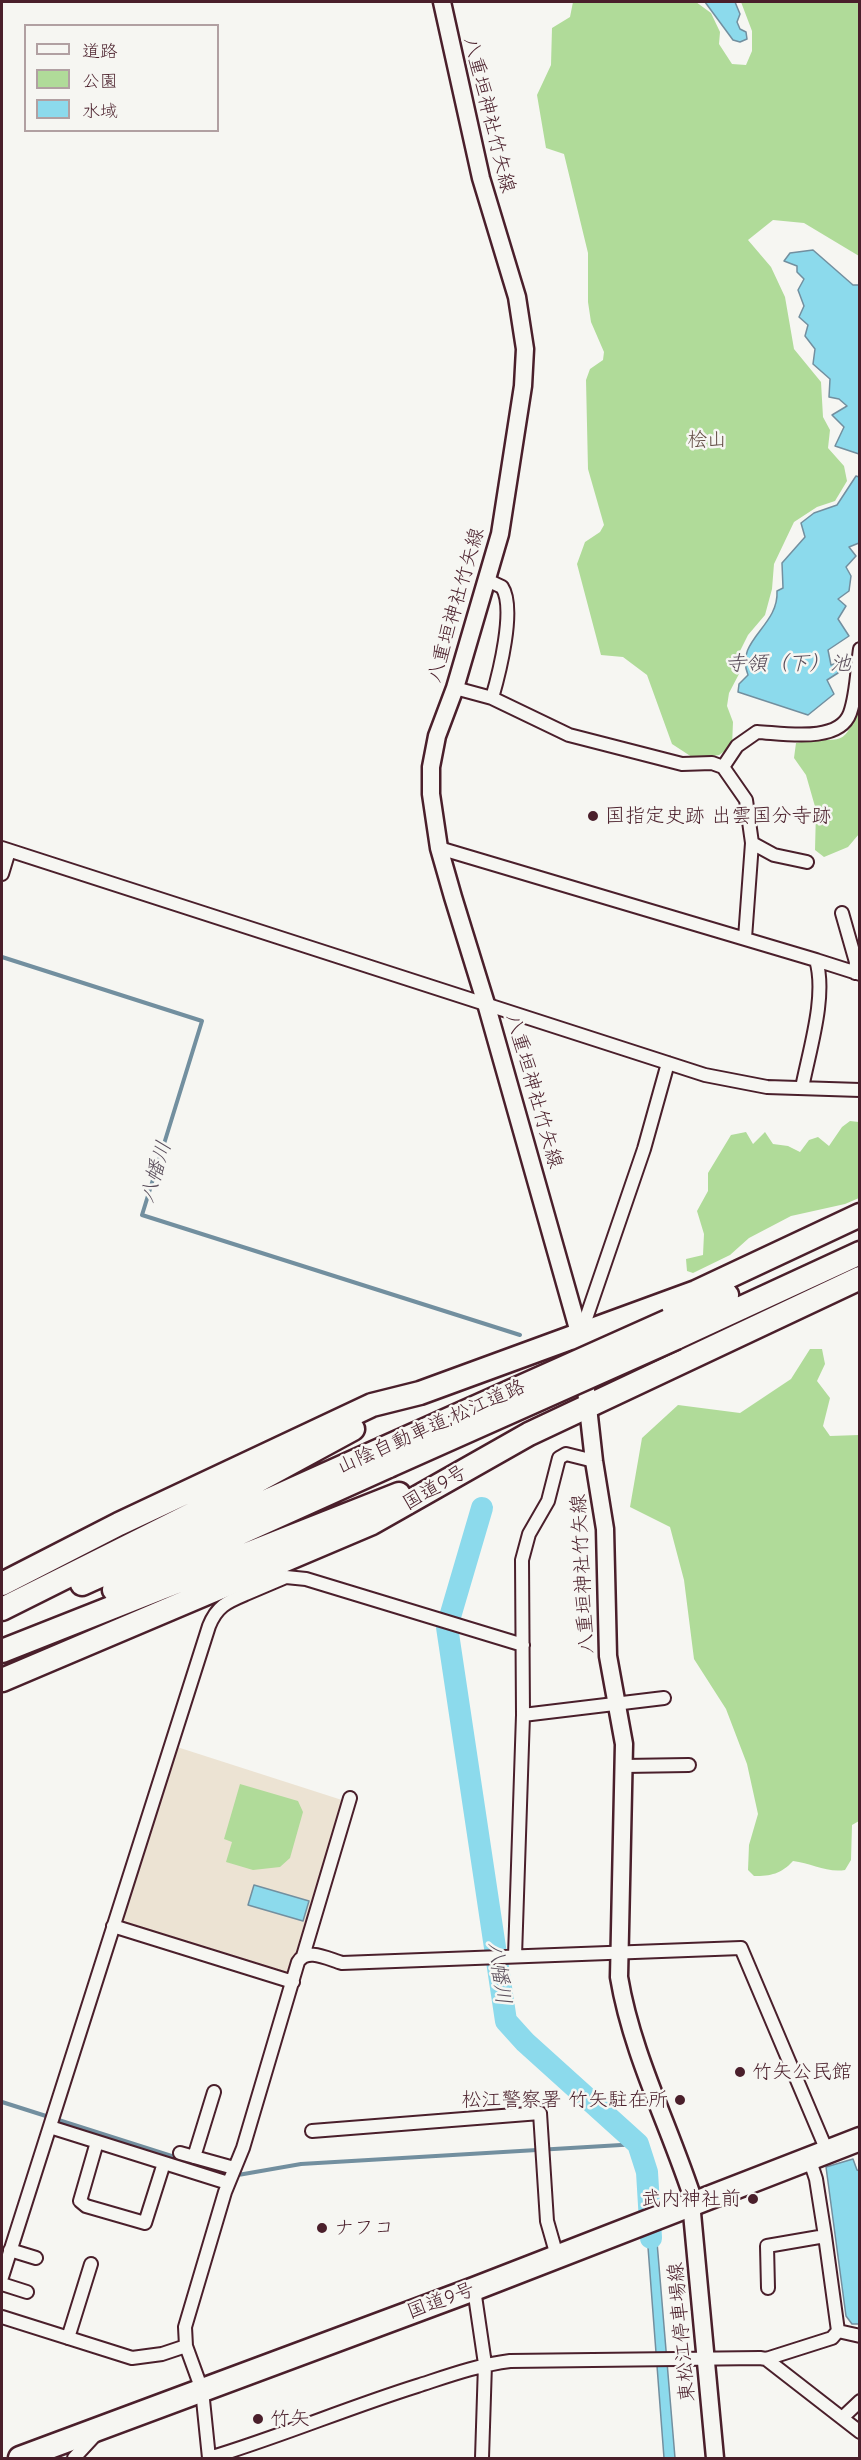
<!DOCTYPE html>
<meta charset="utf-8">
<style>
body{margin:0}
#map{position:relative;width:861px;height:2460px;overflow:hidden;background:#f6f6f2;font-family:"Comic Neue","Klee One",sans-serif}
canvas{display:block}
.frame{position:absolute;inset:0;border:3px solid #4a1f2b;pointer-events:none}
.legend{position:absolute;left:24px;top:24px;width:195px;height:108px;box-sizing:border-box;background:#f6f6f2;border:2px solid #b1a0a2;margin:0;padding:8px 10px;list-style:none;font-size:18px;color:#4a1f2b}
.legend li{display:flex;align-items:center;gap:12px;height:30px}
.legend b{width:30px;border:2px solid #b1a0a2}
</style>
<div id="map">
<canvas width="861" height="2460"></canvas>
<div class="frame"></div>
<ul class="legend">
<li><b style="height:8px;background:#f6f6f2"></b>道路</li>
<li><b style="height:16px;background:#b0db99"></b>公園</li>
<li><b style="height:16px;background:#8cdaec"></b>水域</li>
</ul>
</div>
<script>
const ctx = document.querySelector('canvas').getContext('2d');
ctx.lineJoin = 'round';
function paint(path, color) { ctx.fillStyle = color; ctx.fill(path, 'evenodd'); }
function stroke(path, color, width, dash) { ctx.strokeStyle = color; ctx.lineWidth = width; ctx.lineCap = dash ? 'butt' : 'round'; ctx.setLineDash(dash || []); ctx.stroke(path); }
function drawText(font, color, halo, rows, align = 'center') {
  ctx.font = font + ' "Comic Neue","Klee One",sans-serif'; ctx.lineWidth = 5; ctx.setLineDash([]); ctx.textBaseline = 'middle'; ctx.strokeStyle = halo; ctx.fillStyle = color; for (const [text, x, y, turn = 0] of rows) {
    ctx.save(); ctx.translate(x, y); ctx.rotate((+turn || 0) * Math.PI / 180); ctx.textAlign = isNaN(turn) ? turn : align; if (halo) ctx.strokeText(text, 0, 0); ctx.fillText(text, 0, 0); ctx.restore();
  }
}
const built = new Path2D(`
 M 174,1746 L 345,1801 L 289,1974 L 122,1922 L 120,1919 Z`);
const green = new Path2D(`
 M 573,2 L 696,2 L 711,13 L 720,32 L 719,44 L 732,64 L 746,65 L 752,51 L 752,31 L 741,2 L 859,2 L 859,256 L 804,223 L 773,220 L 748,240 L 771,267 L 785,297 L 794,349 L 821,382 L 823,417 L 830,430 L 828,448 L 844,466 L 847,481 L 835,501 L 817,507 L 794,522 L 774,564 L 772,589 L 765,615 L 748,635 L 738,655 L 740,672 L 729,693 L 727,706 L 733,722 L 732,746 L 719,755 L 695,759 L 672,744 L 647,675 L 623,657 L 601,655 L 577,564 L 585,542 L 600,532 L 604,525 L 588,469 L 586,380 L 590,369 L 603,360 L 604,352 L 591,322 L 588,302 L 588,253 L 564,154 L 546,148 L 537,95 L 551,65 L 552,28 L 570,17 Z
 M 859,700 L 859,834 L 848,847 L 824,857 L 815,850 L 816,810 L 806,775 L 794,758 L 796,743 C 839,733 845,756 859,700 Z
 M 850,1121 L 859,1122 L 859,1198 L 845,1204 L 791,1216 L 749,1238 L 730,1255 L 693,1273 L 687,1271 L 686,1259 L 703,1255 L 704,1234 L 697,1211 L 708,1191 L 708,1173 L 731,1135 L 746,1132 L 753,1144 L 765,1132 L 773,1144 L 788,1146 L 800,1152 L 809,1140 L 818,1137 L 829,1146 L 842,1127 Z
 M 810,1349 L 822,1349 L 825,1364 L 817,1381 L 830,1398 L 823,1426 L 830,1436 L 859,1435 L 859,1821 L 852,1825 L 851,1860 L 845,1870 C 827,1873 811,1863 793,1861 C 781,1874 771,1876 754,1876 L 748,1870 L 749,1845 L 758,1814 L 747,1764 L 726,1709 L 694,1659 L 684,1580 L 670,1527 L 630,1507 L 642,1438 L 678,1405 L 740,1413 L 791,1379 Z
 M 240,1784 L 298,1801 L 303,1812 L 290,1858 L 280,1867 L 253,1870 L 226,1862 L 232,1842 L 224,1839 Z`);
const water = new Path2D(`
 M 705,2 L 735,2 L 740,14 L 737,22 L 740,29 L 746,32 L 747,39 L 740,42 L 733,40 Z
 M 813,250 L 853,285 L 859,285 L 859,454 L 835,446 L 844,427 L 832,415 L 847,406 L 839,399 L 829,397 L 830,379 L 813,364 L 815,349 L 805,336 L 808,325 L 799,317 L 804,306 L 798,290 L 804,279 L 797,272 L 797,266 L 784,261 L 790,253 Z
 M 856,476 L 859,477 L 859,543 L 849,547 L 856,556 L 846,567 L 851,576 L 849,591 L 838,599 L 846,606 L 838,619 L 849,636 L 828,650 L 831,665 L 840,662 L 838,673 L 827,680 L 834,694 L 808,715 L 738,692 L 739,684 L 748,675 C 734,640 779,627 777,591 L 783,588 L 782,563 L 805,537 L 801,523 L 814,513 L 837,505 Z
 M 254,1885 L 309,1901 L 303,1921 L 248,1905 Z
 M 853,2159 L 857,2170 L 860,2171 L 860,2324 L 852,2324 L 846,2316 L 826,2167 Z
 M 656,2230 L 675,2458 L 664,2458 L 647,2234 Z`);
const stream = new Path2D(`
 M 2,957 L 202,1021 L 142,1215 L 520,1335
 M 2,2102 L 181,2159
 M 188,2161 L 238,2175 L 301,2164 L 638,2144`);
const river = new Path2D(`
 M 482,1508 L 447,1627 L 506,2021 L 525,2042 L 638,2144 L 647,2172 L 651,2238`);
const street = new Path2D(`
 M 487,580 L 502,587 C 516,608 499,674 492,698
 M 455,688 L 492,698 L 569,735 L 682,764 L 712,763 L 723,767
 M 752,843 L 774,855 L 807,862
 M 2,848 L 705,1075 L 767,1087 L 860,1090
 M 439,848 L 816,960 C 827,996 809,1051 802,1088
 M 2,874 L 9,851
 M 842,913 L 856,962 L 855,973
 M 745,938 L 752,843 L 746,800 L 723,767 L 737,746 L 757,732 C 782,733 839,744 850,713 C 857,693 857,669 860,649
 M 816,960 L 860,974
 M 580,1336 L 644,1149 L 668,1063
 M 243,1587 L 246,1594 L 286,1577 L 306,1579 L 523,1645
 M 523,1715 L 664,1698
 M 624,1766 L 689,1765
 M 113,1926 L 293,1982
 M 303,1956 L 350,1798
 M 515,1956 L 523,1715 L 522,1560 L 529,1534 L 548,1501 L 559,1458 L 566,1454 L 594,1461
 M 50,2127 L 228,2183
 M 312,2131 L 540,2113 L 547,2221 L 557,2256
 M 97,2142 L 80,2201 L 86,2206 L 145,2223 L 164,2163
 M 180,2153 L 234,2168
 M 194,2157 L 214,2092
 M 809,2158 L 816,2179 L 825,2236
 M 10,2250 L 36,2258
 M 2,2277 L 209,1626 C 217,1606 227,1602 246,1594
 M 2,2284 L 27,2292
 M 768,2288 L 767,2246 L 825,2236 L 838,2331
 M 474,2289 L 485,2364 L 482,2458
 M 2,2317 L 132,2358 L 162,2354 L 186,2346
 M 68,2338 L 91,2264
 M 766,2359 L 832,2338 L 838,2331 L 860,2336
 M 842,2418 L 860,2401
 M 74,2458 L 98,2432
 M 209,2458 L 202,2390 L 186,2346 L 185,2327 L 225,2192 L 243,2148 L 298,1962 C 307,1947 328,1959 342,1963 L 741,1948 L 827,2151
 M 209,2458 C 279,2437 347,2408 417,2386 C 448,2376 478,2365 510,2361 L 760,2358 L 766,2359 L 860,2432`);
const secondary = new Path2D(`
 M 442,2 L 481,178 L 517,297 L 525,349 L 523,386 L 500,534 L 455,688 L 437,736 L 431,767 L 431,794 L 439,848 L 453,897 L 487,1007 L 580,1336 L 594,1461 L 605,1529 L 608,1656 L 624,1744 L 619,1977 C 632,2055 670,2127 694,2202 L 692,2213 L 715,2458`);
const highway = new Path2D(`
 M 668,1321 L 727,1295
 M 676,1338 L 860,1253
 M 2,1584 L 119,1524 L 372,1405 L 420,1393 L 696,1292 L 860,1215
 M 82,1584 L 382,1449
 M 114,1590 L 389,1466
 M 2,1609 L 248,1486 L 353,1429
 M 2,1651 L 399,1494
 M 2,1680 L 372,1523 L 529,1434 L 860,1278
 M 20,2458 L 474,2289 L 860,2139`);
const highwayBridge = new Path2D(`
 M 382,1449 L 668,1321
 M 389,1466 L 676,1338`);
const markers = [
 [593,816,6,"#4a1f2b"],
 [740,2072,6,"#4a1f2b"],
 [680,2100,6,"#4a1f2b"],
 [753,2199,6,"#4a1f2b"],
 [322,2228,6,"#4a1f2b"],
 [258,2419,6,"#4a1f2b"]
];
const streetNames = [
 ["八重垣神社竹矢線",489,115,76],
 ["八重垣神社竹矢線",456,605,-74],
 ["八重垣神社竹矢線",534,1091,74],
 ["山陰自動車道;松江道路",431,1427,-24],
 ["国道9号",435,1488,-30],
 ["八重垣神社竹矢線",583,1574,-93],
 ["国道9号",441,2301,-20],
 ["東松江停車場線",682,2332,-95]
];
const parkNames = [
 ["桧山",707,440]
];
const poiNames = [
 ["国指定史跡 出雲国分寺跡",605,816],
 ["竹矢公民館",752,2072],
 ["松江警察署 竹矢駐在所",668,2100,"right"],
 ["武内神社前",741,2199,"right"],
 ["ナフコ",334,2228],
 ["竹矢",270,2419]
];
const waterNames = [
 ["寺領（下）池",788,664],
 ["八幡川",156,1172,-73],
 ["八幡川",499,1973,82]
];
paint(built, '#ece3d3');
paint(green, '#b0db99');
paint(water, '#8cdaec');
stroke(water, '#728f9f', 1.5);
stroke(stream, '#728f9f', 4);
stroke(river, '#8cdaec', 22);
stroke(street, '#4a1f2b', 16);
stroke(secondary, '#4a1f2b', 21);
stroke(highway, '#4a1f2b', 27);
stroke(street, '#f6f6f2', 12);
stroke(secondary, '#f6f6f2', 16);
stroke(highway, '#f6f6f2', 22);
stroke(highwayBridge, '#4a1f2b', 27, []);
stroke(highwayBridge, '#f6f6f2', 22);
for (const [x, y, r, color] of markers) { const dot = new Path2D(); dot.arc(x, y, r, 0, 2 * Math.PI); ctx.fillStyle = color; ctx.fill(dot); stroke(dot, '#f6f6f2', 2); }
drawText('20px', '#4a1f2b', '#f6f6f2', streetNames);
drawText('20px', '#644e46', '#f6f6f2', parkNames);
drawText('20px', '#4a1f2b', '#f6f6f2', poiNames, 'left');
drawText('italic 21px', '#5a4e5b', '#f6f6f2', waterNames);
</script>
